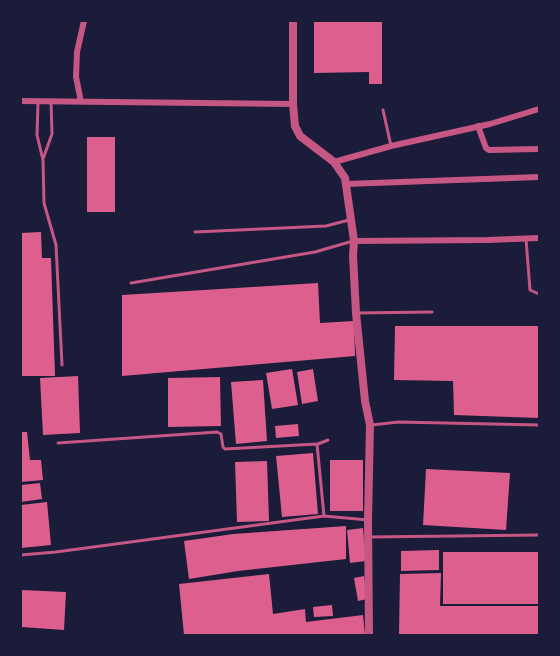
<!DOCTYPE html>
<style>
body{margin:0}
#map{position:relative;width:560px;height:656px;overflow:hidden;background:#1b1b3a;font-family:Roboto,sans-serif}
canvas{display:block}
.frame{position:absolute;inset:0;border:22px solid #1b1b3a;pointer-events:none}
</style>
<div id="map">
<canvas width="560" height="656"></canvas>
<div class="frame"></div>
</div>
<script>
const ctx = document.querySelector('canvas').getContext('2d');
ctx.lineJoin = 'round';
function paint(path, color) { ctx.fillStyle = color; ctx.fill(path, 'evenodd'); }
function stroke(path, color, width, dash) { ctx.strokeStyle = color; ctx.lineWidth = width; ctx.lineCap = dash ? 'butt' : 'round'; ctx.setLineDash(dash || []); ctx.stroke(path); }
const building = new Path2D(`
 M 314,22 L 382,22 L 382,84 L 369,84 L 369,72 L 314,73 Z
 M 87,137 L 115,137 L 115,212 L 87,212 Z
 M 41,232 L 42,258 L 51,258 L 55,376 L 21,376 L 21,233 Z
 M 318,283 L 320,323 L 354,321 L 355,356 L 122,376 L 122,295 Z
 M 395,326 L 539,326 L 539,418 L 454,415 L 453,381 L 394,380 Z
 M 292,369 L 298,405 L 272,409 L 266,373 Z
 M 313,369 L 318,401 L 302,404 L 297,372 Z
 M 78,376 L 80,433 L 43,435 L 40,378 Z
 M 220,377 L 221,426 L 168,427 L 168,378 Z
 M 263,380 L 267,441 L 236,444 L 231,382 Z
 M 298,424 L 299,436 L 276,438 L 275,426 Z
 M 21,432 L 27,432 L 30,460 L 41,460 L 43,480 L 21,482 Z
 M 313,453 L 318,514 L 282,517 L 276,456 Z
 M 330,460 L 363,460 L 363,511 L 330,511 Z
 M 267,461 L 269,521 L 237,522 L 235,462 Z
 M 426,469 L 510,473 L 506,530 L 423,525 Z
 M 40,483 L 42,499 L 21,502 L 21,485 Z
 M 47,502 L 51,545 L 21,548 L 21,505 Z
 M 346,526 L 346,559 L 238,571 L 189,579 L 184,541 L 233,534 Z
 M 363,528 L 366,561 L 350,563 L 347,530 Z
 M 439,550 L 439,570 L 401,571 L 401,551 Z
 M 443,552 L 539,552 L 539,604 L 443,604 Z
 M 441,573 L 440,606 L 539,606 L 539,635 L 399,635 L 400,574 Z
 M 269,574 L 273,614 L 305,609 L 306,622 L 363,615 L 365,635 L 184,635 L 179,584 Z
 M 364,576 L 367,599 L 358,601 L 354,578 Z
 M 21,590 L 66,592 L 64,630 L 21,627 Z
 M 332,605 L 333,616 L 314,617 L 313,607 Z`);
const service = new Path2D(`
 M 38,103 L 37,135 L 43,160 L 44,203 L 56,245 L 62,365
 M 383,110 L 391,146
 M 43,159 L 52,134 L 51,101
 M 195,232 L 326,226 L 349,220
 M 526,239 L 530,290 L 539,294
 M 131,283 L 315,252 L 353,241
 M 356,313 L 432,312
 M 372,425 L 398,422 L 539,425
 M 58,443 L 217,432 L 221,434 L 223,447 L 225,449 L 317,444 L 324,516
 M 318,444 L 328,440
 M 369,537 L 539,535
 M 21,555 L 56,552 L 324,516 L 368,520`);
const minor = new Path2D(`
 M 21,101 L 293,104
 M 81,102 L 76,77 L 77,52 L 84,21
 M 478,126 L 486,148 L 489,150 L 539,149
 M 334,162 L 391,146 L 490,124 L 539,109
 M 346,184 L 539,177
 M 354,241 L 488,240 L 539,238`);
const tertiary = new Path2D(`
 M 293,21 L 293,104 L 295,126 L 300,136 L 334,162 L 345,178 L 354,241 L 353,256 L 356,313 L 365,401 L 370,425 L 368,520 L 369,635`);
paint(building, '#dd5f8e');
stroke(service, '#c65784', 3);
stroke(minor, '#c65784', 6);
stroke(tertiary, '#c65784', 8);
</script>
